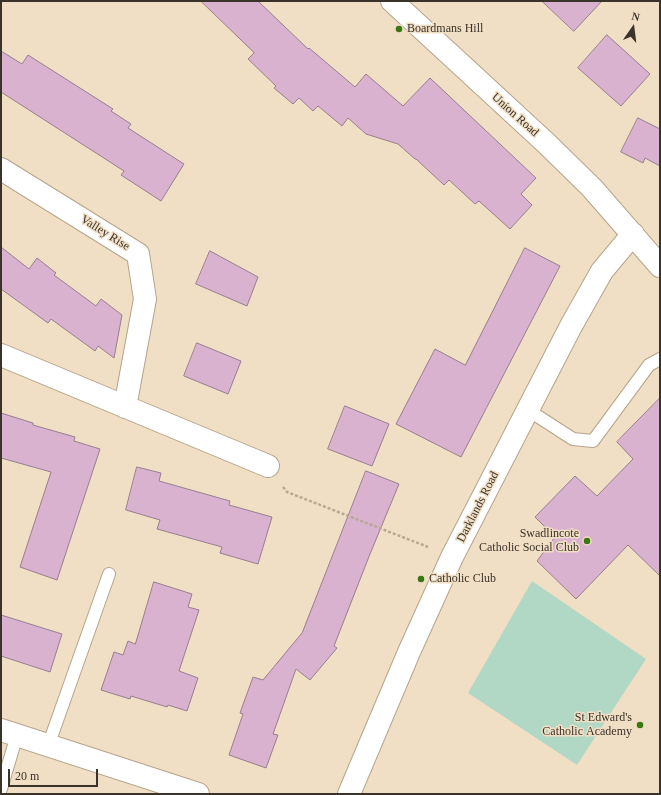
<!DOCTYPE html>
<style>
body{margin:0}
#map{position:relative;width:661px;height:795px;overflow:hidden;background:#f1dfc5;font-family:"Times New Roman",serif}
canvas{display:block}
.frame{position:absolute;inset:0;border:2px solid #3a3329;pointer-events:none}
.north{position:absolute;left:613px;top:8px;width:40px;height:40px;-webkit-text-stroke:3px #f1dfc5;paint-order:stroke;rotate:14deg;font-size:11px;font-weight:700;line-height:16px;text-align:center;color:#3a3329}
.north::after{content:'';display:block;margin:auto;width:14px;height:18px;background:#3a3329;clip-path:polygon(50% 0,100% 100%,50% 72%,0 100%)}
.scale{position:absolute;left:8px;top:769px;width:90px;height:18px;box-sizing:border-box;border:2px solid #3a3329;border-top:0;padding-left:5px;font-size:12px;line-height:14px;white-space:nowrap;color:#3a3329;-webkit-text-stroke:3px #f1dfc5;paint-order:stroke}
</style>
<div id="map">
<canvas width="661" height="795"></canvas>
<div class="frame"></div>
<div class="north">N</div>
<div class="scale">20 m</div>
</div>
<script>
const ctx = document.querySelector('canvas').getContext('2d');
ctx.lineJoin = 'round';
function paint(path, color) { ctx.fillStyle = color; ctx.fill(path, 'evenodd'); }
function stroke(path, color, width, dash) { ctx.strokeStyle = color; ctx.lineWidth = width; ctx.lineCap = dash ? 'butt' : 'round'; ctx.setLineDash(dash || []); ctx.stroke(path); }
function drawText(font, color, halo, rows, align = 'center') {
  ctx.font = font + ' "Times New Roman",serif'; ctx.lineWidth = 3; ctx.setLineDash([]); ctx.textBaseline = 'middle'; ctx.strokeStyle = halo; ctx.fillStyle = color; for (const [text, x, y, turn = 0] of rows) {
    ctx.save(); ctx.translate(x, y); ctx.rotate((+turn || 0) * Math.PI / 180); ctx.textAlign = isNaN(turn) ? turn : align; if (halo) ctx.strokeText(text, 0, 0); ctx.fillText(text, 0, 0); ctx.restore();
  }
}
const green = new Path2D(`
 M 532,581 L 646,659 L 577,765 L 468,693 Z`);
const building = new Path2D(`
 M 201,1 L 258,1 L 308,49 L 309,48 L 355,87 L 366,74 L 403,106 L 430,78 L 536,178 L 521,194 L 532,205 L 510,229 L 479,201 L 475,204 L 449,180 L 444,185 L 416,159 L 415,159 L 398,144 L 366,134 L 348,118 L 342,126 L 318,106 L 313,111 L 299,98 L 293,104 L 274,88 L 276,86 L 248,59 L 254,53 Z
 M 542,1 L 602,1 L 574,31 Z
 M 607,35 L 650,74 L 621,106 L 578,68 Z
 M 1,51 L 22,64 L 28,55 L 113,109 L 111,111 L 131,124 L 128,128 L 184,164 L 161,201 L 121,175 L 124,171 L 1,92 Z
 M 638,118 L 660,129 L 660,166 L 645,158 L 643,163 L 621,152 Z
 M 1,247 L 29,269 L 37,258 L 56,273 L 54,275 L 96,306 L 101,299 L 122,315 L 114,358 L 98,346 L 95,351 L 51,319 L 48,323 L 1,289 Z
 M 525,248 L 560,266 L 461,457 L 396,424 L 435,349 L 465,365 Z
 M 210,251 L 258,277 L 247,306 L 196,284 Z
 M 197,343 L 241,361 L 228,394 L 184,376 Z
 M 660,398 L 660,576 L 628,545 L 576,599 L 537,561 L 555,537 L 535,517 L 575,476 L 597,496 L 633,459 L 617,442 Z
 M 345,406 L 389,424 L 372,466 L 328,449 Z
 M 1,413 L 33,423 L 33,425 L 75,437 L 74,441 L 100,449 L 57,580 L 20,567 L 51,472 L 1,458 Z
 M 137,467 L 161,473 L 159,481 L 230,501 L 229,505 L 272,517 L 258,564 L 220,553 L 222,547 L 157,529 L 160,520 L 126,510 Z
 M 366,471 L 399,484 L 370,554 L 334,646 L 337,648 L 310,680 L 296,669 L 273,734 L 278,735 L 266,768 L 229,755 L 243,714 L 240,713 L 253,677 L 263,680 L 302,633 Z
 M 154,582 L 192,594 L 188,607 L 199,610 L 179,671 L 198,678 L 187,711 L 168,705 L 167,707 L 131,696 L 130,699 L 101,690 L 114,652 L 123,655 L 128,641 L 135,644 Z
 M 1,615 L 62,634 L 50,672 L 1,656 Z`);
const path = new Path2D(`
 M 283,487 L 287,492 L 428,547`);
const lane = new Path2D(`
 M 528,410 L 573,439 L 593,441 L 649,365 L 660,359
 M 48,746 L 109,574
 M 1,789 L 17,735`);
const street = new Path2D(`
 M 1,169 L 138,254 L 145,299 L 125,407
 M 1,355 L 268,466
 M 1,730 L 198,794`);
const secondary = new Path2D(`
 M 392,1 L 546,143 L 592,188 L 660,266
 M 349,794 L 409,652 L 452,557 L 571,326 L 602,271 L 633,234`);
const markers = [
 [399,29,4,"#397711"],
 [587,541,4,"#397711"],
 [421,579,4,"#397711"],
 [640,725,4,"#397711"]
];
const poiNames = [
 ["Boardmans Hill",407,29],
 ["Swadlincote",579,534,"right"],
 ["Catholic Social Club",579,548,"right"],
 ["Catholic Club",429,579],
 ["St Edward's",632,718,"right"],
 ["Catholic Academy",632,732,"right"]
];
const streetNames = [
 ["Union Road",515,115,42],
 ["Valley Rise",105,233,32],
 ["Darklands Road",478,507,-63]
];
paint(green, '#b1d8c4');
paint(building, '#d8b2ce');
stroke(building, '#967e90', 1);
stroke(lane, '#b4a48b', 14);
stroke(street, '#b4a48b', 24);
stroke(secondary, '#b4a48b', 24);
stroke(path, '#b8a994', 2.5, [3, 2]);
stroke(lane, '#fff', 12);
stroke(street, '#fff', 22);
stroke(secondary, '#fff', 22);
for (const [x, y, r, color] of markers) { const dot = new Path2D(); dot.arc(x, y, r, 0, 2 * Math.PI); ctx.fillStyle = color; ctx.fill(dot); stroke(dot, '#f1dfc5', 1.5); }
drawText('12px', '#3a3329', '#f1dfc5', poiNames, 'left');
drawText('12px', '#3a3329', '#f1dfc5', streetNames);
</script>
